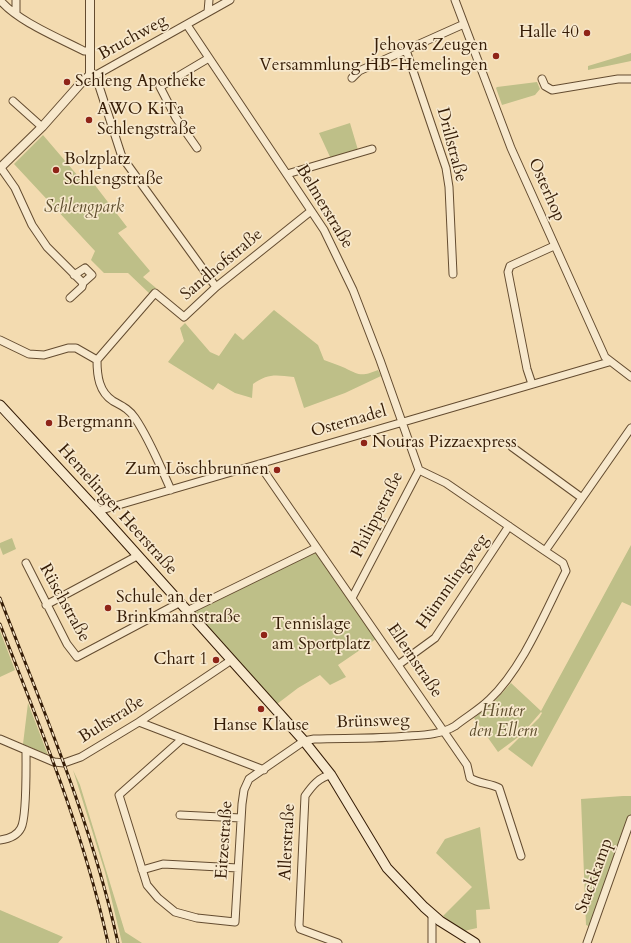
<!DOCTYPE html>
<meta charset="utf-8">
<style>
body{margin:0}
canvas{display:block;background:#f3dbb0}
</style>
<canvas width="631" height="943"></canvas>
<script>
const ctx = document.querySelector('canvas').getContext('2d');
ctx.lineJoin = 'round';
function paint(path, color) { ctx.fillStyle = color; ctx.fill(path, 'evenodd'); }
function stroke(path, color, width, dash) { ctx.strokeStyle = color; ctx.lineWidth = width; ctx.lineCap = dash ? 'butt' : 'round'; ctx.setLineDash(dash || []); ctx.stroke(path); }
function drawText(font, color, halo, rows, align = 'center') {
  ctx.font = font + ' Cardo,serif'; ctx.lineWidth = 3.5; ctx.setLineDash([]); ctx.textBaseline = 'middle'; ctx.strokeStyle = halo; ctx.fillStyle = color; for (const [text, x, y, turn = 0] of rows) {
    ctx.save(); ctx.translate(x, y); ctx.rotate((+turn || 0) * Math.PI / 180); ctx.textAlign = isNaN(turn) ? turn : align; if (halo) ctx.strokeText(text, 0, 0); ctx.fillText(text, 0, 0); ctx.restore();
  }
}
const green = new Path2D(`
 M 631,53 L 631,61 L 588,70 L 588,66 Z
 M 537,82 L 540,89 L 535,95 L 502,105 L 496,88 L 497,87 Z
 M 350,123 L 358,150 L 331,159 L 319,133 Z
 M 43,135 L 84,183 L 91,180 L 127,227 L 118,233 L 150,271 L 143,277 L 156,288 L 150,294 L 128,273 L 104,273 L 91,260 L 95,251 L 14,164 Z
 M 274,310 L 318,345 L 324,360 C 331,363 339,365 345,368 C 360,376 363,376 378,370 L 381,376 L 345,393 L 304,408 L 294,377 C 276,375 268,373 253,384 L 252,398 L 235,393 L 218,383 L 213,390 L 168,362 L 184,341 L 180,328 L 185,323 L 210,352 L 219,356 L 235,333 L 243,340 Z
 M 12,538 L 16,549 L 3,555 L 0,547 L 0,543 Z
 M 631,545 L 631,606 L 622,602 L 532,767 L 508,749 L 539,718 L 542,713 L 541,712 L 521,735 L 498,752 L 474,718 L 493,703 L 511,683 L 541,711 Z
 M 316,551 L 376,639 L 338,665 L 346,677 L 330,685 L 320,675 L 298,688 L 277,704 L 195,612 Z
 M 0,631 L 15,670 L 0,677 Z
 M 28,703 L 48,755 L 23,744 Z
 M 73,770 L 80,785 L 125,932 L 142,943 L 122,943 L 105,872 Z
 M 623,796 L 631,796 L 631,831 L 628,838 L 622,837 L 591,927 L 586,925 L 581,799 Z
 M 480,827 L 490,909 L 476,910 L 477,928 L 464,931 L 443,916 L 472,887 L 436,853 L 445,839 Z
 M 0,910 L 63,937 L 58,943 L 0,943 Z`);
const minor = new Path2D(`
 M 0,0 C 17,21 59,38 84,51 L 89,51
 M 455,0 L 511,148 L 605,357 L 631,377
 M 208,12 L 209,0
 M 16,14 L 16,0
 M 187,25 L 324,230 L 353,290 L 380,360 L 419,470 L 352,598
 M 406,50 L 446,168 L 449,187 L 453,274
 M 352,78 L 359,71 L 464,24
 M 542,79 L 545,86 L 552,90 L 618,79 L 631,79
 M 13,101 L 42,127
 M 197,148 L 176,118 L 160,87 L 209,58
 M 1,168 L 15,188 L 32,225 L 47,247 L 83,283 L 92,275 L 85,268 L 74,275
 M 287,174 L 372,149
 M 216,287 L 122,157 L 99,86 L 90,75 L 98,74 L 230,0
 M 70,298 L 82,287 L 83,283
 M 0,340 L 29,354 L 44,355 L 68,348 L 76,348 L 97,360
 M 97,360 L 155,293 L 184,317 L 216,287 L 311,211
 M 97,360 C 97,376 99,392 113,401 C 122,406 129,409 135,418 C 150,440 160,466 171,490
 M 532,384 L 527,369 L 508,272 L 510,266 L 554,246
 M 512,447 L 582,498
 M 259,464 L 467,765 L 470,778 C 479,784 490,783 499,788 L 521,856
 M 419,470 L 446,483 L 545,551
 M 98,511 L 609,362
 M 26,563 L 67,644 L 77,657 L 179,603
 M 46,605 L 137,556
 M 187,611 L 316,548
 M 398,665 L 435,638 L 509,526
 M 139,722 L 264,770
 M 0,739 L 54,762 L 64,763 L 81,757 L 139,722 L 230,661
 M 182,739 L 119,795 L 147,885 L 158,898 L 175,912 L 197,918 L 235,922 L 242,804 L 244,790 L 249,779 L 304,741 L 314,739 C 345,738 376,739 407,736 C 424,735 440,735 455,726 C 466,717 479,710 489,700 C 523,668 545,612 566,571 L 563,563 L 545,551 L 631,428
 M 331,775 C 319,777 312,786 305,796 L 299,925 L 300,929 L 338,943
 M 180,815 L 241,818
 M 0,840 C 8,839 17,836 21,828 C 27,817 26,766 26,750
 M 142,870 L 163,864 L 238,868
 M 432,914 L 432,943
 M 587,943 L 631,819`);
const tertiary = new Path2D(`
 M 0,168 L 42,127 L 81,83 L 90,75 L 90,0`);
const secondary = new Path2D(`
 M 0,405 L 98,511 L 304,741 L 331,775 L 387,868 L 424,907 L 440,921 L 475,943`);
const rail = new Path2D(`
 M 0,598 C 44,712 92,824 118,943
 M 0,624 C 41,729 84,833 108,943`);
const markers = [
 [587,33,4,"#8f2418"],
 [496,56,4,"#8f2418"],
 [67,82,4,"#8f2418"],
 [89,120,4,"#8f2418"],
 [56,170,4,"#8f2418"],
 [49,423,4,"#8f2418"],
 [364,443,4,"#8f2418"],
 [277,470,4,"#8f2418"],
 [108,608,4,"#8f2418"],
 [264,635,4,"#8f2418"],
 [216,660,4,"#8f2418"],
 [261,709,4,"#8f2418"]
];
const poiNames = [
 ["Halle 40",579,33,"right"],
 ["Jehovas Zeugen",488,46,"right"],
 ["Versammlung HB-Hemelingen",488,66,"right"],
 ["Schleng Apotheke",75,82],
 ["AWO KiTa",97,110],
 ["Schlengstraße",97,130],
 ["Bolzplatz",64,160],
 ["Schlengstraße",64,180],
 ["Bergmann",57,423],
 ["Nouras Pizzaexpress",372,443],
 ["Zum Löschbrunnen",269,470,"right"],
 ["Schule an der",116,598],
 ["Brinkmannstraße",116,618],
 ["Tennislage",272,625],
 ["am Sportplatz",272,645],
 ["Chart 1",208,660,"right"],
 ["Hanse Klause",261,726,"center"]
];
const streetNames = [
 ["Bruchweg",133,38,-29],
 ["Drillstraße",451,145,75],
 ["Osterhop",546,190,66],
 ["Belmerstraße",324,207,59],
 ["Sandhofstraße",222,265,-40],
 ["Osternadel",349,422,-16],
 ["Hemelinger Heerstraße",117,510,48],
 ["Philippstraße",378,515,-63],
 ["Hümmlingweg",453,582,-55],
 ["Rüschstraße",64,603,61],
 ["Ellernstraße",414,661,56],
 ["Bultstraße",112,720,-32],
 ["Brünsweg",373,722,-2],
 ["Eitzestraße",225,840,-86],
 ["Allerstraße",288,842,-87],
 ["Stackkamp",595,876,-70]
];
const parkNames = [
 ["Schlengpark",84,208],
 ["Hinter",503,712],
 ["den Ellern",503,732]
];
paint(green, '#bebf88');
stroke(minor, '#644c30', 9);
stroke(tertiary, '#644c30', 10);
stroke(secondary, '#351c06', 11);
stroke(minor, '#f7e8cc', 7);
stroke(tertiary, '#f7e8cc', 8);
stroke(secondary, '#f7e8cc', 9);
stroke(rail, '#351c06', 3);
stroke(rail, '#f7e8cc', 1.5, [4.5]);
for (const [x, y, r, color] of markers) { const dot = new Path2D(); dot.arc(x, y, r, 0, 2 * Math.PI); ctx.fillStyle = color; ctx.fill(dot); stroke(dot, '#f7e8cc', 1.5); }
drawText('17px', '#351c06', '#f7e8cc', poiNames, 'left');
drawText('17px', '#351c06', '#f7e8cc', streetNames);
drawText('italic 17px', '#5e4d2d', '#f7e8cc', parkNames);
</script>
